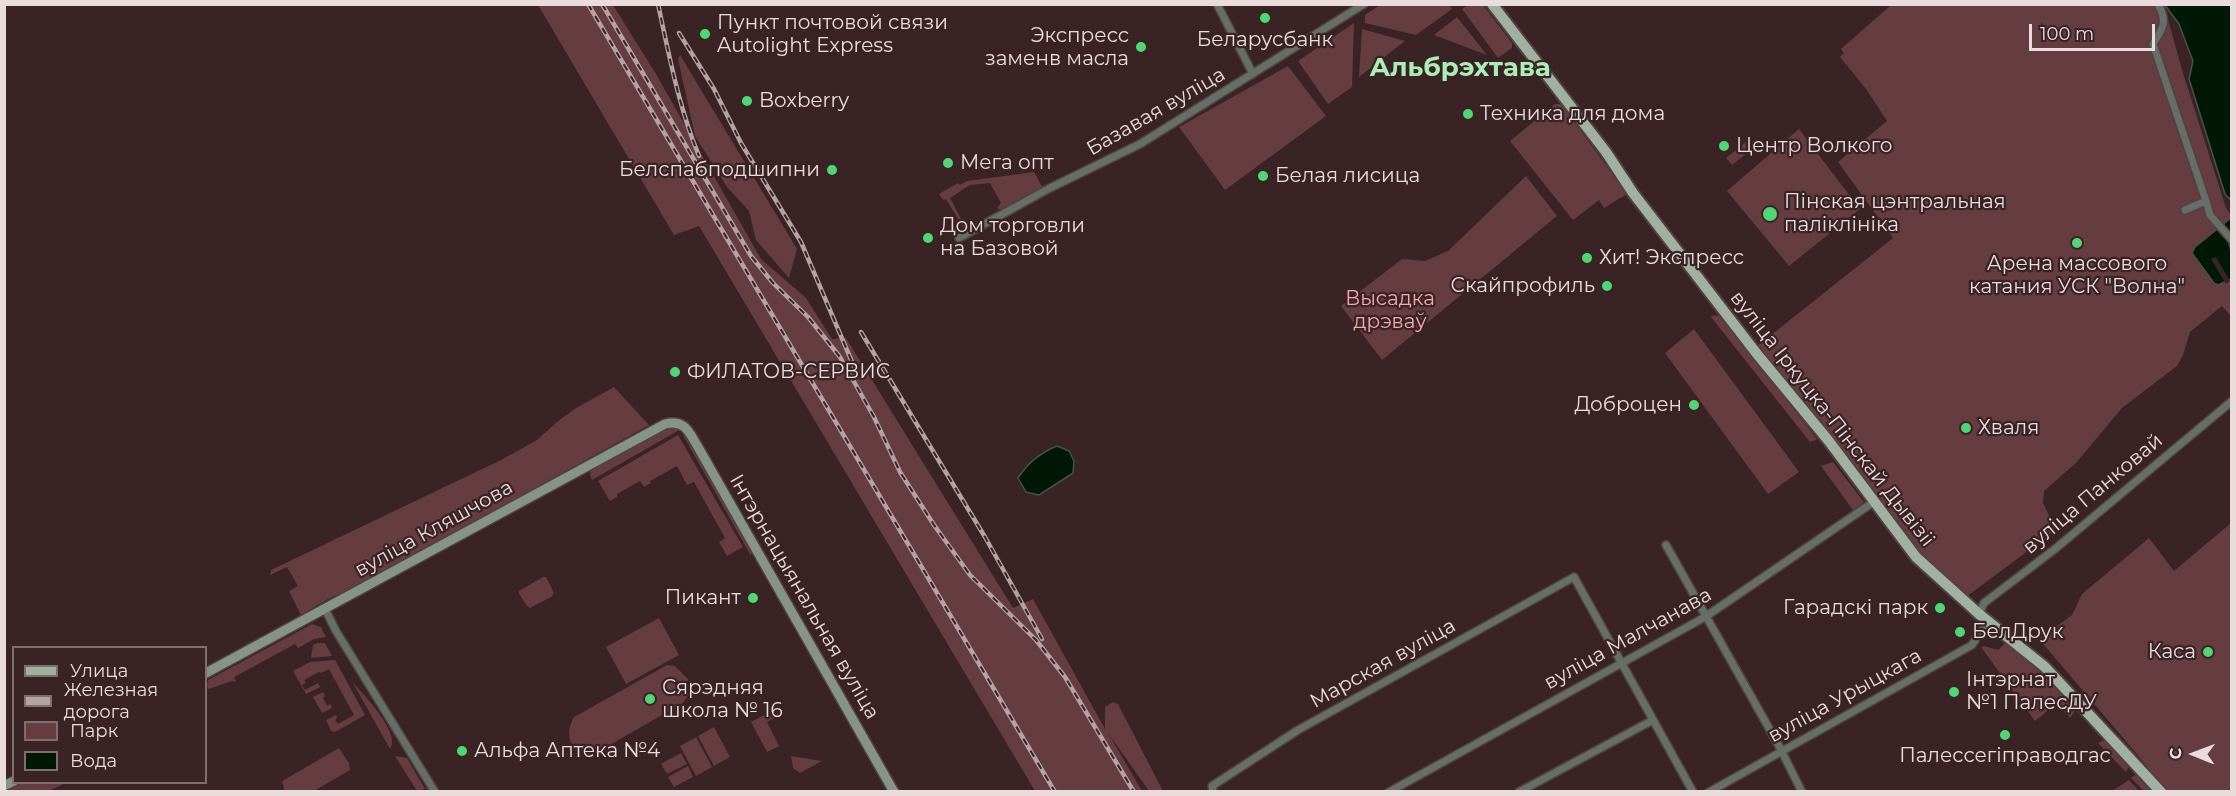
<!DOCTYPE html>
<meta charset="utf-8">
<style>
body{margin:0}
#map{position:relative;width:2236px;height:796px;overflow:hidden;background:#392325;font-family:Montserrat,sans-serif}
canvas{display:block}
.frame{position:absolute;inset:0;border:6px solid #eadbdc;pointer-events:none}
.legend{position:absolute;left:12px;top:646px;width:195px;height:138px;box-sizing:border-box;background:#392325;border:2px solid #806d6e;margin:0;padding:8px 10px;list-style:none;font-size:18px;color:#eadbdc}
.legend li{display:flex;align-items:center;gap:12px;height:30px}
.legend b{width:30px;border:2px solid #806d6e}
.north{position:absolute;left:2164px;top:724px;width:60px;height:60px;-webkit-text-stroke:4px #392325;paint-order:stroke;rotate:271deg;font-size:16px;font-weight:700;line-height:24px;text-align:center;color:#eadbdc}
.north::after{content:'';display:block;margin:auto;width:21px;height:27px;background:#eadbdc;clip-path:polygon(50% 0,100% 100%,50% 72%,0 100%)}
.scale{position:absolute;left:2029px;top:24px;width:126px;height:27px;box-sizing:border-box;border:3px solid #eadbdc;border-top:0;padding-left:8px;font-size:18px;line-height:21px;white-space:nowrap;color:#eadbdc;-webkit-text-stroke:4px #392325;paint-order:stroke}
</style>
<div id="map">
<canvas width="2236" height="796"></canvas>
<div class="frame"></div>
<ul class="legend">
<li><b style="height:8px;background:#a0b1a2"></b>Улица</li>
<li><b style="height:8px;background:#b4a2a4"></b>Железная дорога</li>
<li><b style="height:16px;background:#653c40"></b>Парк</li>
<li><b style="height:16px;background:#001805"></b>Вода</li>
</ul>
<div class="north">С</div>
<div class="scale">100 m</div>
</div>
<script>
const ctx = document.querySelector('canvas').getContext('2d');
ctx.lineJoin = 'round';
function paint(path, color) { ctx.fillStyle = color; ctx.fill(path, 'evenodd'); }
function stroke(path, color, width, dash) { ctx.strokeStyle = color; ctx.lineWidth = width; ctx.lineCap = dash ? 'butt' : 'round'; ctx.setLineDash(dash || []); ctx.stroke(path); }
function drawText(font, color, halo, rows, align = 'center') {
  ctx.font = font + ' Montserrat,sans-serif'; ctx.lineWidth = 4.5; ctx.setLineDash([]); ctx.textBaseline = 'middle'; ctx.strokeStyle = halo; ctx.fillStyle = color; for (const [text, x, y, turn = 0] of rows) {
    ctx.save(); ctx.translate(x, y); ctx.rotate((+turn || 0) * Math.PI / 180); ctx.textAlign = isNaN(turn) ? turn : align; if (halo) ctx.strokeText(text, 0, 0); ctx.fillText(text, 0, 0); ctx.restore();
  }
}
const green = new Path2D(`
 M 538,5 L 613,5 L 656,74 L 761,259 L 806,298 L 832,339 L 846,338 L 1013,608 L 1033,599 L 1105,729 L 1105,707 L 1113,702 L 1118,704 L 1163,791 L 1149,791 L 1108,733 L 1142,791 L 1035,791 L 699,226 L 674,235 Z
 M 1380,5 L 1449,5 L 1452,9 L 1416,35 L 1365,23 L 1365,15 Z
 M 1468,5 L 1483,5 L 1512,43 L 1512,48 L 1498,58 L 1462,9 Z
 M 1891,5 L 2161,5 L 2166,12 L 2182,70 L 2226,208 L 2231,215 L 2231,316 L 2222,306 L 2190,332 L 2183,355 L 2177,366 L 2122,408 L 2076,463 L 2044,491 L 2043,503 L 2056,530 L 1966,597 L 1930,566 L 1756,347 L 1893,238 L 1838,162 L 1887,121 L 1866,89 L 1840,57 L 1844,53 L 1841,49 Z
 M 1457,17 L 1487,55 L 1434,35 Z
 M 1354,23 L 1352,87 L 1328,104 L 1298,61 Z
 M 1362,29 L 1405,41 L 1359,77 Z
 M 680,55 L 797,249 L 789,278 L 756,240 L 749,211 L 727,187 L 695,136 L 678,59 Z
 M 1288,66 L 1326,116 L 1225,190 L 1179,127 Z
 M 1555,104 L 1561,104 L 1627,194 L 1604,208 L 1599,200 L 1573,220 L 1510,141 Z
 M 1799,129 L 1860,209 L 1789,266 L 1727,191 Z
 M 1746,142 L 1752,149 L 1732,165 L 1726,158 Z
 M 1034,172 L 1043,188 L 1001,210 L 997,208 L 1001,203 L 990,183 L 970,185 L 950,198 L 966,228 L 964,229 L 946,199 L 943,200 L 939,194 L 958,183 L 960,185 L 967,181 Z
 M 1526,176 L 1557,216 L 1382,360 L 1341,306 L 1402,259 L 1425,261 L 1448,251 Z
 M 1714,315 L 1722,317 L 1817,439 L 1816,440 L 1810,442 L 1711,317 Z
 M 1694,329 L 1799,472 L 1768,494 L 1665,353 Z
 M 614,387 L 649,425 L 362,584 L 328,599 L 301,615 L 289,591 L 298,586 L 287,567 L 270,575 L 271,570 L 501,460 L 537,440 L 557,422 L 576,408 Z
 M 672,425 L 681,429 L 592,480 L 590,475 L 592,468 Z
 M 678,435 L 743,547 L 727,556 L 719,542 L 725,538 L 694,482 L 687,485 L 677,466 L 650,481 L 651,483 L 644,487 L 640,481 L 617,494 L 617,497 L 610,501 L 598,481 Z
 M 683,435 L 688,438 L 751,552 L 751,556 Z
 M 1833,462 L 1864,502 L 1853,510 L 1821,466 Z
 M 2231,523 L 2231,791 L 2168,791 L 2039,639 L 2072,615 L 2082,594 L 2149,538 L 2174,571 Z
 M 543,577 L 546,577 L 554,593 L 551,597 L 530,608 L 527,606 L 519,594 L 519,591 Z
 M 659,618 L 679,655 L 626,684 L 606,647 Z
 M 312,624 L 321,627 L 326,637 L 314,639 L 298,648 L 295,644 L 234,677 L 236,682 L 232,681 L 209,689 L 207,687 L 208,680 Z
 M 317,643 L 325,643 L 332,656 L 311,658 L 313,645 Z
 M 2005,643 L 2047,676 L 2073,707 L 2075,711 L 2070,718 L 2057,703 L 2035,721 L 1981,647 L 1984,646 L 1998,650 Z
 M 335,660 L 365,715 L 335,732 L 331,731 L 326,720 L 336,715 L 337,718 L 335,720 L 338,724 L 354,715 L 329,669 L 321,673 L 319,672 L 304,680 L 306,683 L 302,685 L 305,690 L 318,683 L 320,687 L 306,694 L 293,671 L 310,662 Z
 M 667,665 L 675,666 L 688,679 L 688,696 L 683,703 L 594,754 C 571,755 563,736 574,717 Z
 M 353,683 C 364,694 402,735 390,749 Z
 M 323,692 L 325,696 L 323,698 L 327,706 L 330,704 L 332,708 L 322,713 L 313,697 Z
 M 772,711 L 776,717 L 767,722 L 779,746 L 767,752 L 751,722 Z
 M 714,727 L 730,757 L 714,766 L 698,736 Z
 M 696,737 L 712,767 L 696,776 L 680,746 Z
 M 2105,740 L 2129,766 L 2126,772 L 2098,743 Z
 M 339,748 L 349,763 L 350,770 L 314,791 L 302,790 L 285,791 L 282,782 L 284,780 Z
 M 681,753 L 687,764 L 667,774 L 661,764 Z
 M 395,756 L 407,758 L 425,789 L 417,791 Z
 M 791,756 L 822,761 L 800,773 L 793,768 Z
 M 688,766 L 693,777 L 674,787 L 668,777 Z
 M 2135,775 L 2139,776 L 2153,791 L 2144,791 L 2131,778 Z
 M 2129,780 L 2139,791 L 2112,791 Z
 M 24,782 L 65,782 L 65,783 L 49,791 L 7,791 Z`);
const water = new Path2D(`
 M 2165,5 L 2231,5 L 2231,200 L 2225,194 L 2189,79 L 2193,61 L 2179,24 Z
 M 2231,218 L 2231,240 L 2229,244 L 2231,251 L 2231,279 L 2218,285 L 2214,283 L 2192,253 L 2195,247 Z
 M 1057,446 L 1069,451 L 1074,461 L 1073,473 L 1039,495 L 1026,492 L 1018,478 C 1028,462 1040,453 1057,446 Z`);
const pier = new Path2D(`
 M 2216,257 L 2230,281 L 2226,284 L 2211,259 Z`);
const street = new Path2D(`
 M 1217,4 L 1253,74
 M 2158,4 C 2168,22 2163,28 2153,44 L 2206,201
 M 2185,210 L 2206,201 L 2210,215 L 2232,240
 M 959,238 L 1048,189 L 1140,144 L 1364,4
 M 1666,545 L 1779,746 L 1802,792
 M 325,609 L 336,631 L 435,792
 M 1979,614 L 1984,603 L 2055,549 L 2232,401
 M 1213,792 L 1212,786 L 1298,730 L 1574,577 L 1693,792
 M 1389,792 L 1705,617 L 1875,501
 M 1519,792 L 1653,720
 M 1709,792 L 1972,645 L 1988,620`);
const secondary = new Path2D(`
 M 206,673 L 665,424 C 685,419 689,432 698,447 L 894,792
 M 4,786 L 14,781`);
const primary = new Path2D(`
 M 1492,4 L 1606,152 L 1633,193 L 1757,354 L 1828,440 L 1916,557 L 1979,614 L 2045,667 L 2161,792`);
const rail = new Path2D(`
 M 588,4 L 1055,792
 M 602,4 L 751,256 L 773,283 L 808,317 L 840,357 L 874,417 L 900,472 L 934,525 L 970,575 L 1036,640 L 1065,677 L 1134,792
 M 658,4 C 669,55 679,108 699,156
 M 679,33 L 714,89 L 741,143 L 801,242 L 855,369
 M 861,332 L 985,537 L 1042,639`);
const markers = [
 [1265,18,6,"#4fd675"],
 [705,34,6,"#4fd675"],
 [1141,47,6,"#4fd675"],
 [747,101,6,"#4fd675"],
 [1468,114,6,"#4fd675"],
 [1724,146,6,"#4fd675"],
 [948,163,6,"#4fd675"],
 [832,170,6,"#4fd675"],
 [1263,176,6,"#4fd675"],
 [1770,214,8,"#4fd675"],
 [928,238,6,"#4fd675"],
 [2077,243,6,"#4fd675"],
 [1587,258,6,"#4fd675"],
 [1607,286,6,"#4fd675"],
 [675,372,6,"#4fd675"],
 [1694,405,6,"#4fd675"],
 [1966,428,6,"#4fd675"],
 [753,598,6,"#4fd675"],
 [1940,608,6,"#4fd675"],
 [1960,632,6,"#4fd675"],
 [2208,652,6,"#4fd675"],
 [1954,692,6,"#4fd675"],
 [650,699,6,"#4fd675"],
 [2005,735,6,"#4fd675"],
 [462,751,6,"#4fd675"]
];
const poiNames = [
 ["Пункт почтовой связи",717,23],
 ["Autolight Express",717,46],
 ["Экспресс",1129,36,"right"],
 ["заменв масла",1129,59,"right"],
 ["Беларусбанк",1265,40,"center"],
 ["Boxberry",759,101],
 ["Техника для дома",1480,114],
 ["Центр Волкого",1736,146],
 ["Мега опт",960,163],
 ["Белспабподшипни",820,170,"right"],
 ["Белая лисица",1275,176],
 ["Пінская цэнтральная",1784,202],
 ["паліклініка",1784,225],
 ["Дом торговли",940,226],
 ["на Базовой",940,249],
 ["Хит! Экспресс",1599,258],
 ["Арена массового",2077,264,"center"],
 ["катания УСК \"Волна\"",2077,287,"center"],
 ["Скайпрофиль",1595,286,"right"],
 ["ФИЛАТОВ-СЕРВИС",687,372],
 ["Доброцен",1682,405,"right"],
 ["Хваля",1978,428],
 ["Пикант",741,598,"right"],
 ["Гарадскі парк",1928,608,"right"],
 ["БелДрук",1972,632],
 ["Каса",2196,652,"right"],
 ["Інтэрнат",1966,680],
 ["№1 ПалесДУ",1966,703],
 ["Сярэдняя",662,688],
 ["школа № 16",662,711],
 ["Альфа Аптека №4",474,751],
 ["Палессегіправодгас",2005,756,"center"]
];
const streetNames = [
 ["Базавая вуліца",1156,112,-30],
 ["вуліца Іркуцка-Пінскай Дывізіі",1832,419,52],
 ["вуліца Панковай",2093,494,-40],
 ["вуліца Кляшчова",434,529,-29],
 ["Інтэрнацыянальная вуліца",804,597,60],
 ["вуліца Малчанава",1628,639,-29],
 ["Марская вуліца",1383,664,-29],
 ["вуліца Урыцкага",1845,696,-29]
];
const parkNames = [
 ["Высадка",1390,299],
 ["дрэваў",1390,322]
];
const districtNames = [
 ["Альбрэхтава",1460,68]
];
paint(green, '#653c40');
paint(water, '#001805');
stroke(water, '#465246', 1.5);
paint(pier, '#392325');
stroke(street, '#554042', 10);
stroke(secondary, '#554042', 12);
stroke(primary, '#554042', 14);
stroke(street, '#656e67', 7);
stroke(secondary, '#869488', 9);
stroke(primary, '#a0b1a2', 10);
stroke(rail, '#b4a2a4', 4.5);
stroke(rail, '#392325', 2, [7]);
for (const [x, y, r, color] of markers) { const dot = new Path2D(); dot.arc(x, y, r, 0, 2 * Math.PI); ctx.fillStyle = color; ctx.fill(dot); stroke(dot, '#392325', 2); }
drawText('20px', '#eadbdc', '#392325', poiNames, 'left');
drawText('20px', '#eadbdc', '#392325', streetNames);
drawText('20px', '#f7a7af', '#392325', parkNames);
drawText('bold 26px', '#abedb7', '#392325', districtNames);
</script>
